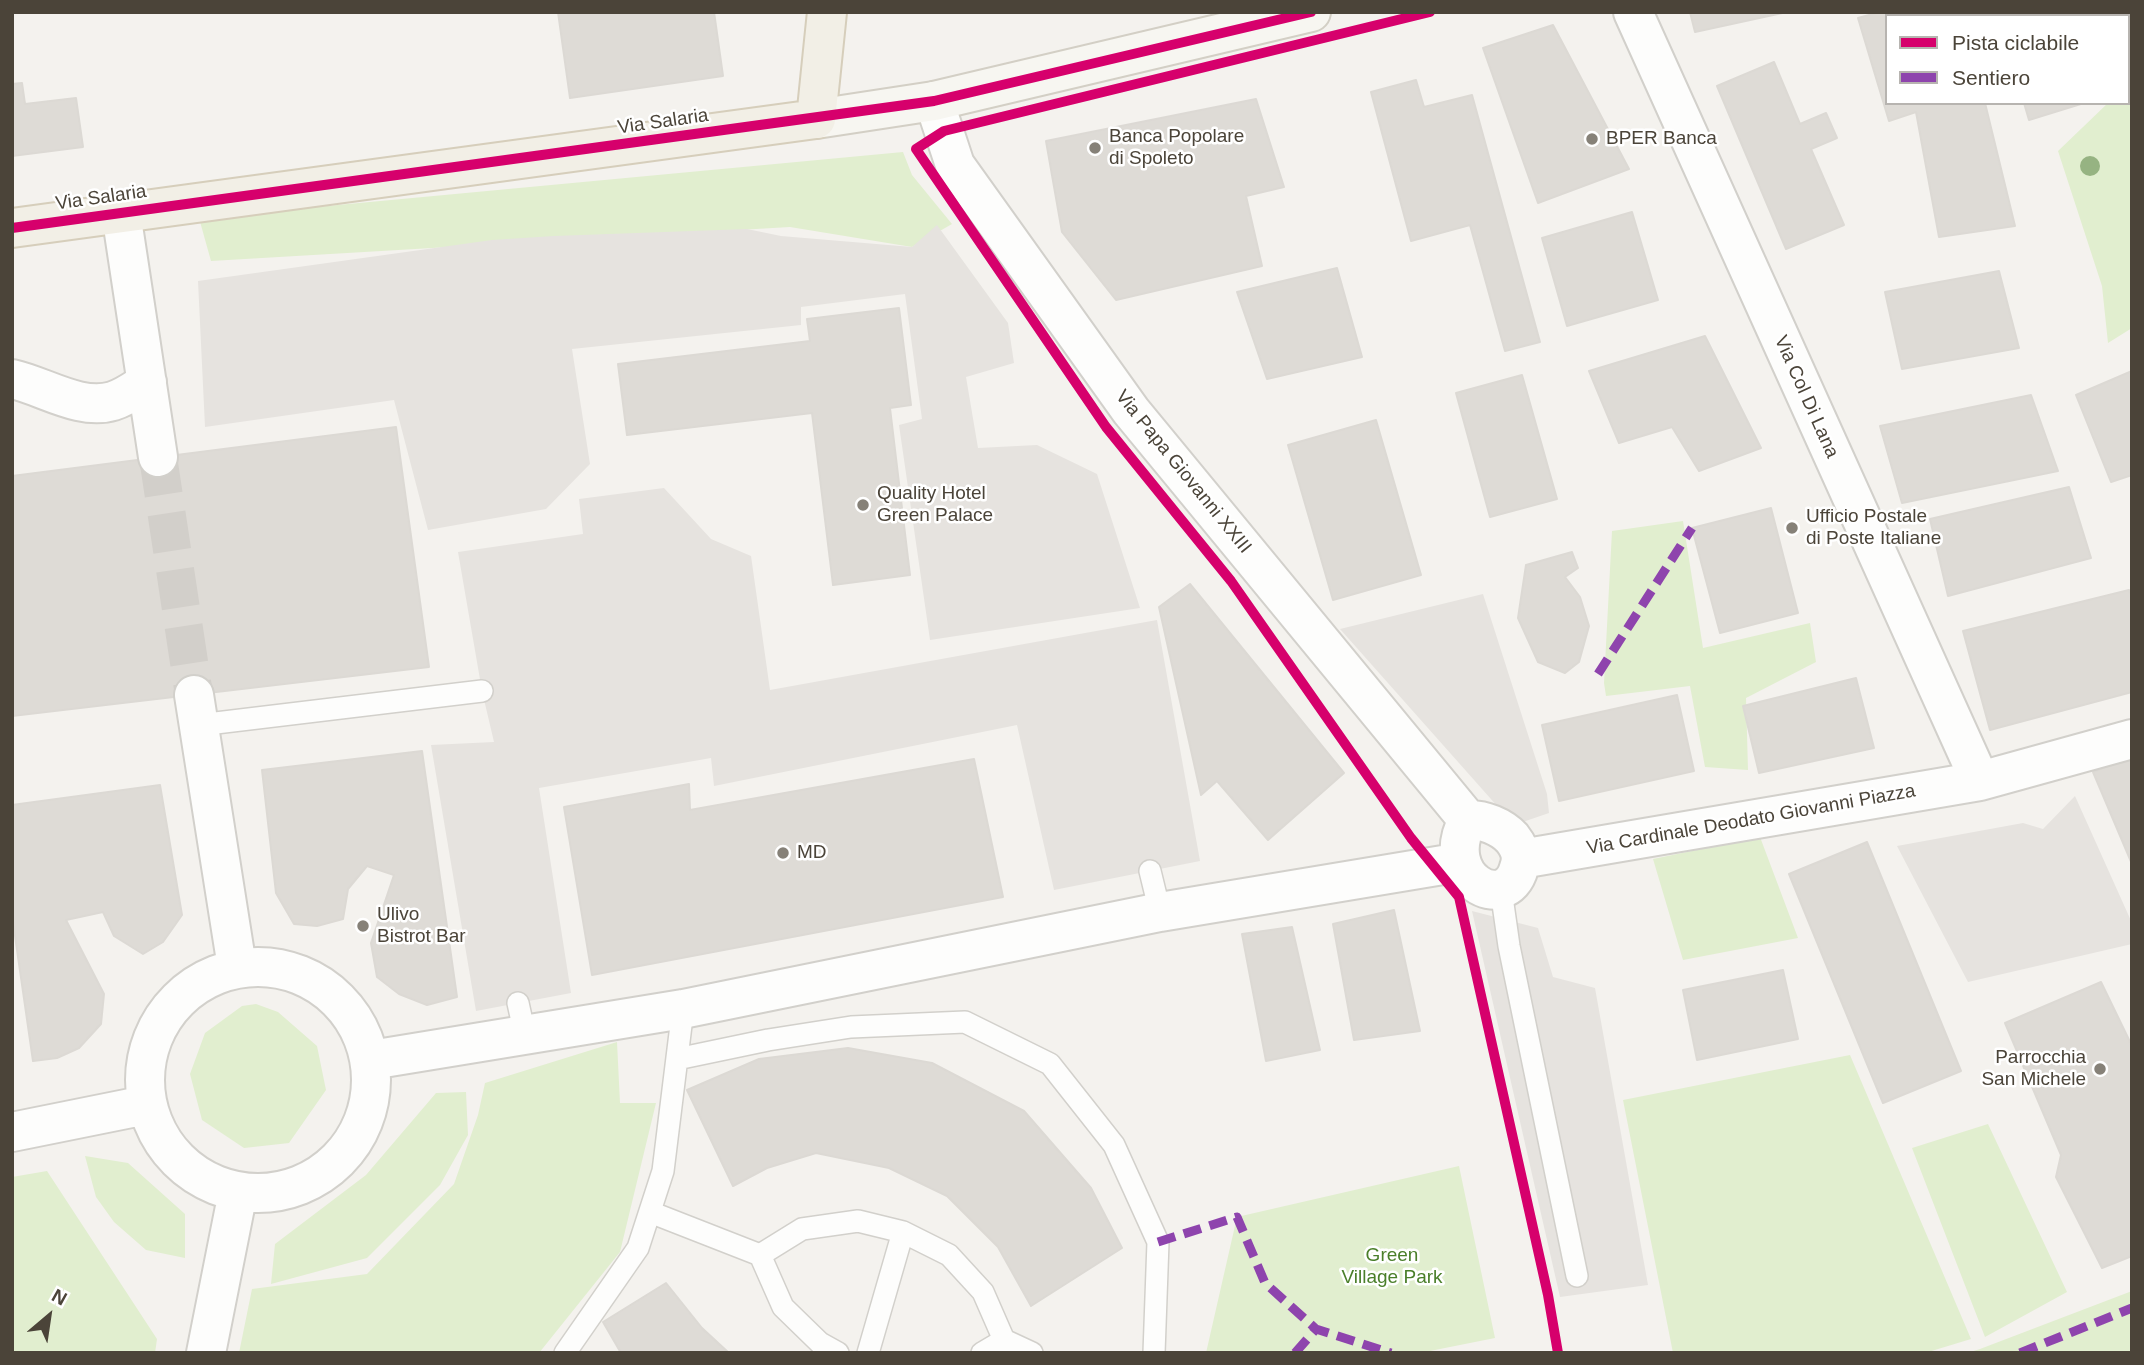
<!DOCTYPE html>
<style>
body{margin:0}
#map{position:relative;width:2144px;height:1365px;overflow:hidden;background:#f4f2ee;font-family:Arial,sans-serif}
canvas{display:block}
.frame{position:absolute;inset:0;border:14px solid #4b4439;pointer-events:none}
.legend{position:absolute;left:1885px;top:14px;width:245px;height:91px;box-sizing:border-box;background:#fff;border:2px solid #b7b4b0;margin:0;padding:9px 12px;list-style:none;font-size:21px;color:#4b4439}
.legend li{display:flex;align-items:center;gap:14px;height:35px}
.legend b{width:35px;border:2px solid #b7b4b0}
.north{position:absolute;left:14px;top:1281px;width:70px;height:70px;-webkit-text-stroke:5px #fff;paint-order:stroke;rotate:29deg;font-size:19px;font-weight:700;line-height:28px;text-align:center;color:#4b4439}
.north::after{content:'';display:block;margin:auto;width:24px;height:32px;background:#4b4439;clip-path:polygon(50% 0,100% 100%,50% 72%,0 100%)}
</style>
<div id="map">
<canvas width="2144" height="1365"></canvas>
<div class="frame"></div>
<ul class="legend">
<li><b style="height:9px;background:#d6006c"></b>Pista ciclabile</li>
<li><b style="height:9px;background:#8e44ad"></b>Sentiero</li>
</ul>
<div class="north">N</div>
</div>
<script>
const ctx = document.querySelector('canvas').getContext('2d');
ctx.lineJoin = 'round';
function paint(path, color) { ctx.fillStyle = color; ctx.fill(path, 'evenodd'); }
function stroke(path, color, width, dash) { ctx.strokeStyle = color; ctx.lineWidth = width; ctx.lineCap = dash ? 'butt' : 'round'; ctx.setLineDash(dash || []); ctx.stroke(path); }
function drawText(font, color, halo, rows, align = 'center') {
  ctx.font = font + ' Arial,sans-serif'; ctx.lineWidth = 5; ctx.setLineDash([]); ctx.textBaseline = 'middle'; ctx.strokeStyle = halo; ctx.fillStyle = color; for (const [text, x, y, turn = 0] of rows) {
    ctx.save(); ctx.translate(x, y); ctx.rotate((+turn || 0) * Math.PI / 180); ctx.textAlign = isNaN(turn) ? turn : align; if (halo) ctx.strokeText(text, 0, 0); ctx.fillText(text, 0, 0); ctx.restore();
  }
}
const green = new Path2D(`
 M 2132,81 L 2132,328 L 2108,343 L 2102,286 L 2058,151 L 2108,103 L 2128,103 L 2128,84 Z
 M 903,152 L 912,175 L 952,224 L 912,247 L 790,227 L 211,261 L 199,218 Z
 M 1683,521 L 1703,648 L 1810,623 L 1816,662 L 1746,698 L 1748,770 L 1705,767 L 1690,686 L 1606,696 L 1604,683 L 1612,531 Z
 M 1760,837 L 1798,938 L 1683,960 L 1653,859 Z
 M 256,1004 L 278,1012 L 317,1046 L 326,1090 L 289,1143 L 244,1148 L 202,1120 L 190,1074 L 205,1033 L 242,1006 Z
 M 617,1042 L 620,1103 L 656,1103 L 620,1252 L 539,1353 L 239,1353 L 252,1289 L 367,1274 L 454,1184 L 478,1115 L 485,1083 Z
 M 1850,1055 L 1971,1339 L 1925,1353 L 1673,1353 L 1623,1100 Z
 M 466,1092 L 468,1135 L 440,1185 L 367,1258 L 271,1284 L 275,1244 L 366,1175 L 436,1093 Z
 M 1988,1124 L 2067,1292 L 1985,1337 L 1912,1148 Z
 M 85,1156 L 128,1163 L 185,1214 L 185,1258 L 146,1250 L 114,1222 L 96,1197 Z
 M 1459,1166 L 1495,1338 L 1420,1353 L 1206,1353 L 1237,1217 Z
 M 47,1171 L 157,1339 L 155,1353 L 12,1353 L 12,1177 Z
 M 2132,1291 L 2132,1353 L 1967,1353 L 1980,1349 Z`);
const parking = new Path2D(`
 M 937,225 L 1008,323 L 1014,363 L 966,377 L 978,448 L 1037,445 L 1097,474 L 1140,608 L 930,640 L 899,425 L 922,419 L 905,294 L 801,307 L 801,325 L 572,349 L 590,464 L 546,509 L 428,530 L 394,400 L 205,427 L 198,281 L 492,240 L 554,236 L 747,229 L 781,236 L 912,247 Z
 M 664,488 L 711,539 L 751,556 L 770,690 L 1157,620 L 1200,861 L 1054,890 L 1017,725 L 714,786 L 711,758 L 539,788 L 571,993 L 476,1011 L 431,745 L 494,742 L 482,691 L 458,552 L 583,534 L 579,499 Z
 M 1483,594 L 1547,794 L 1549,813 L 1514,825 L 1340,629 Z
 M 2075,796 L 2132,923 L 2132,944 L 1968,982 L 1897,846 L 2023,823 L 2043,829 Z
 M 1472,911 L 1538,928 L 1553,977 L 1595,988 L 1648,1285 L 1560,1297 Z`);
const building = new Path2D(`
 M 558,12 L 714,12 L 723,76 L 570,98 Z
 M 1690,12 L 1787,12 L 1695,32 Z
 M 1880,12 L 1955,12 L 1956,16 L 1887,16 L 1887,103 L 1985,103 L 2015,226 L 1939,237 L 1916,112 L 1889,121 L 1858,18 Z
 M 1995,12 L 2132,12 L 2132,78 L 2128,82 L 2128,16 L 1997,16 Z
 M 1553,25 L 1629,169 L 1538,203 L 1483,48 Z
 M 1774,62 L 1800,124 L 1826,113 L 1837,138 L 1811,149 L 1844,225 L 1786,249 L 1717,86 Z
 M 1416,80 L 1424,107 L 1472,95 L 1540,342 L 1505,351 L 1470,225 L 1411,241 L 1371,92 Z
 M 22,83 L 25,104 L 76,98 L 83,147 L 12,156 L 12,84 Z
 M 1256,99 L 1284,187 L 1246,196 L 1262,266 L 1116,300 L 1062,232 L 1046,141 Z
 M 2024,103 L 2084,103 L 2029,120 Z
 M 1632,212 L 1658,300 L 1567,326 L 1542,238 Z
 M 1337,268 L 1362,357 L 1267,379 L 1237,292 Z
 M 1999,271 L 2019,348 L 1902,369 L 1885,292 Z
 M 899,308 L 911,405 L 890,408 L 910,575 L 833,585 L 812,413 L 627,435 L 618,364 L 810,341 L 807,319 Z
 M 1705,336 L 1761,448 L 1699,471 L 1672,427 L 1619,443 L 1589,371 Z
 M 2132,371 L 2132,475 L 2111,482 L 2076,395 Z
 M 1522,375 L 1557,499 L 1490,517 L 1456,393 Z
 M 2031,395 L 2058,471 L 1902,503 L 1880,426 Z
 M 1376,420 L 1421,575 L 1333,600 L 1288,445 Z
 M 396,427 L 429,667 L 12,716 L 12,476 Z
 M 2069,487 L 2091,558 L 1948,596 L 1930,519 Z
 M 1771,508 L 1798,613 L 1720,633 L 1692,528 Z
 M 1572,552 L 1578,568 L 1565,577 L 1580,597 L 1589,626 L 1579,662 L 1565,673 L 1538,662 L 1518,618 L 1526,565 Z
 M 1190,584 L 1344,773 L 1268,840 L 1217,781 L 1201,795 L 1159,607 Z
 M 2129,590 L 2132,597 L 2132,692 L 1990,730 L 1963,631 Z
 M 1856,678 L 1874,748 L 1759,773 L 1743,706 Z
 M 1677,695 L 1694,771 L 1559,801 L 1542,725 Z
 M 422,751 L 457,997 L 427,1005 L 399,994 L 377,977 L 371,943 L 394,875 L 367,866 L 348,889 L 343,919 L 317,926 L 294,924 L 276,893 L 262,770 Z
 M 2132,756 L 2132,864 L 2093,772 Z
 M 974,759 L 1003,897 L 592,975 L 564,807 L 689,784 L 690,810 Z
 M 160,785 L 182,915 L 163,942 L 143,954 L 114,936 L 103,912 L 66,920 L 104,994 L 101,1024 L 79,1048 L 57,1058 L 33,1061 L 12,915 L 12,805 Z
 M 1867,842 L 1961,1071 L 1883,1103 L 1789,874 Z
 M 1394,910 L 1420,1031 L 1354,1040 L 1333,924 Z
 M 1292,927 L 1320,1050 L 1266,1061 L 1242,934 Z
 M 1783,970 L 1798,1039 L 1697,1060 L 1683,990 Z
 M 2101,982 L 2132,1046 L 2132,1256 L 2102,1268 L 2056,1177 L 2061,1155 L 2005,1023 Z
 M 848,1048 L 932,1063 L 1024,1111 L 1091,1188 L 1122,1248 L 1031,1306 L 998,1247 L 947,1196 L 889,1168 L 816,1153 L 767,1168 L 733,1186 L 687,1090 L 759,1059 Z
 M 666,1283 L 702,1328 L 729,1353 L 621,1353 L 603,1322 Z`);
const minorTunnel = new Path2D(`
 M 158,457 L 194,695`);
const service = new Path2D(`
 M 199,725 L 482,691
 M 1150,871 L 1160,912
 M 1501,890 L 1509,946 L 1577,1276
 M 518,1003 L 525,1035
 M 677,1059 L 768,1040 L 851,1027 L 965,1022 L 1050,1064 L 1114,1145 L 1158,1242 L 1154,1353
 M 650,1212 L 760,1255 L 802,1229 L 858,1221 L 903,1232 L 949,1255 L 983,1292 L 1004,1340 L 1032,1353
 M 760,1255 L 783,1307 L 820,1343 L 838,1353
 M 565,1353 L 638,1248 L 663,1171 L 683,1009
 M 868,1353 L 903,1232
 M 982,1353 L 1004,1340`);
const minor = new Path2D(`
 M 1633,12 L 1980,781
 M 934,101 L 955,165 L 1131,411 L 1468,820
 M 121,213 L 158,457
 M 12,379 C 44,386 80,411 113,401 C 126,397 136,389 147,382
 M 194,695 L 237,967
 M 1468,820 C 1483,819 1502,827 1512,838 C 1520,848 1523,857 1519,868 C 1506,916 1436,878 1468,820 Z
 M 1521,859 L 1980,781 L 2132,739
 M145 1080a113 113 0 1 1 226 0a113 113 0 1 1-226 0Z
 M 371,1060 L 683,1009 L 1160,912 L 1461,862
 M 12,1132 L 146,1105
 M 206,1353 L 238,1192`);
const secondary = new Path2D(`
 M 816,119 L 934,101 L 1311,12`);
const primary = new Path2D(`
 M 12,228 L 816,119 L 827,12`);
const quiet = new Path2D(`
 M 1598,674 L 1692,528
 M 1158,1242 L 1237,1217 L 1265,1283 L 1316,1329
 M 1295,1353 L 1316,1329 L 1391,1353
 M 2020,1353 L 2132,1308`);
const cycleway = new Path2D(`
 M 1430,12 L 944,131 L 916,149 L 1106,427 L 1231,581 L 1411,838 L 1459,897 L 1548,1295 L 1558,1353
 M 12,228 L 934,101 L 1311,12`);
const trees = [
 [2090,166]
];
const markers = [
 [1592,139,7,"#868178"],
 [1095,148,7,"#868178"],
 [863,505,7,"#868178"],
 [1792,528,7,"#868178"],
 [783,853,7,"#868178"],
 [363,926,7,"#868178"],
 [2100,1069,7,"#868178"]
];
const streetNames = [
 ["Via Salaria",663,122,-8],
 ["Via Salaria",101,198,-8],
 ["Via Col Di Lana",1806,397,66],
 ["Via Papa Giovanni XXIII",1183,472,51],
 ["Via Cardinale Deodato Giovanni Piazza",1751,820,-10]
];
const poiNames = [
 ["Banca Popolare",1109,137],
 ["di Spoleto",1109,159],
 ["BPER Banca",1606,139],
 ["Quality Hotel",877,494],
 ["Green Palace",877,516],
 ["Ufficio Postale",1806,517],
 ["di Poste Italiane",1806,539],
 ["MD",797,853],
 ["Ulivo",377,915],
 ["Bistrot Bar",377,937],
 ["Parrocchia",2086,1058,"right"],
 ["San Michele",2086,1080,"right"]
];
const parkNames = [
 ["Green",1392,1256],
 ["Village Park",1392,1278]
];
paint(green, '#e1eecf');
paint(parking, '#e6e3df');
paint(building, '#dedbd6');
stroke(building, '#dcd9d4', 2);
stroke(minorTunnel, '#d2cfca', 38, [38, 19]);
stroke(service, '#d2d0cb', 24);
stroke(minor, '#d2d0cb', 42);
stroke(secondary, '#d3cfc5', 42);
stroke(primary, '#d6cebb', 42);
stroke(service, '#fdfdfc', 21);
stroke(minor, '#fdfdfc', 38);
stroke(secondary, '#f7f6f1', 38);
stroke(primary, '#f2efe6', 38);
stroke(quiet, '#8e44ad', 9, [18, 9]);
stroke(cycleway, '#d6006c', 10);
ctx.fillStyle = '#96b382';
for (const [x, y] of trees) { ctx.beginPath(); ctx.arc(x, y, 10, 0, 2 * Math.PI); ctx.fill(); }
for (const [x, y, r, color] of markers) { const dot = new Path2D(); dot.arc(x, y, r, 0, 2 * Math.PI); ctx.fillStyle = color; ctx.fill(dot); stroke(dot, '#fff', 2.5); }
drawText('19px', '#4b4439', '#fff', streetNames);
drawText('19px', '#4b4439', '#fff', poiNames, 'left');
drawText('19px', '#4a7f2a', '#fff', parkNames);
</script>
